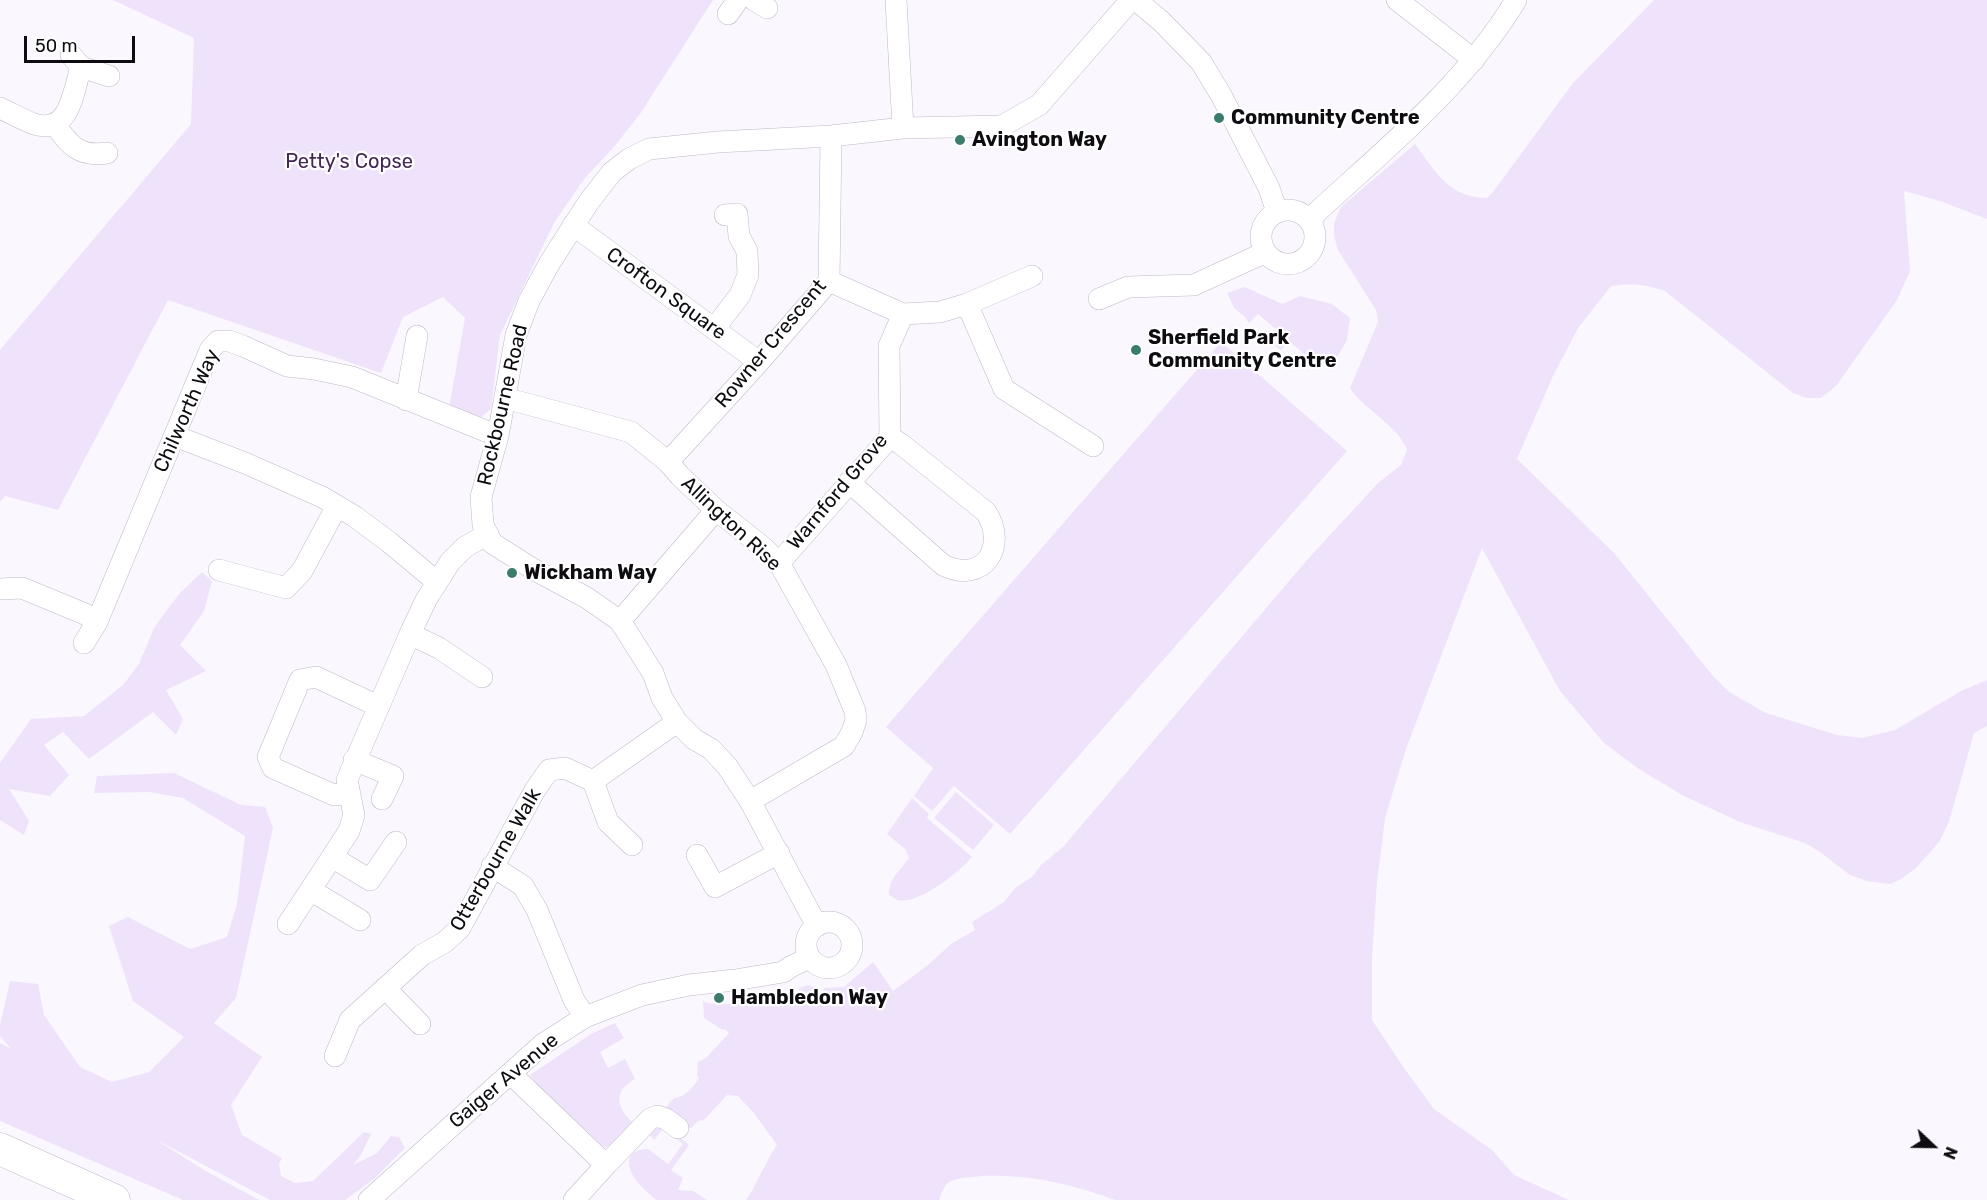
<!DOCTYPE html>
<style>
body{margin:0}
#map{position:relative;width:1987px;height:1200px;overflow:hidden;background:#faf7fe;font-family:Rubik,sans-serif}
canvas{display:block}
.north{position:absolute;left:1903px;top:1116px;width:60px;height:60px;-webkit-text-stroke:4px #fff;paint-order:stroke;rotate:112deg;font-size:16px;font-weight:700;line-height:24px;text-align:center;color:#0e0c11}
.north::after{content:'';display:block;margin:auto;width:21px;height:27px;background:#0e0c11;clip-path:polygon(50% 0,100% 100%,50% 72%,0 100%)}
.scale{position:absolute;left:24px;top:36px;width:111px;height:27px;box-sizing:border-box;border:3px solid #0e0c11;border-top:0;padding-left:8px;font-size:18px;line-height:21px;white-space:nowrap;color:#0e0c11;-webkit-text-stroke:4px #fff;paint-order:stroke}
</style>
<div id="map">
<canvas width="1987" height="1200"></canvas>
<div class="north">N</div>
<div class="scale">50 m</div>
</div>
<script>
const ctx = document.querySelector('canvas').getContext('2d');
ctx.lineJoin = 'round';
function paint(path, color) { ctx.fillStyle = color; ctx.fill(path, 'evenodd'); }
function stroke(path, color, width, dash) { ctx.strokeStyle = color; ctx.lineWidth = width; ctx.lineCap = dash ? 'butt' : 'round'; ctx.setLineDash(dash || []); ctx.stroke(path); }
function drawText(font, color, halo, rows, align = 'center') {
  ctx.font = font + ' Rubik,sans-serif'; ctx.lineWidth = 4.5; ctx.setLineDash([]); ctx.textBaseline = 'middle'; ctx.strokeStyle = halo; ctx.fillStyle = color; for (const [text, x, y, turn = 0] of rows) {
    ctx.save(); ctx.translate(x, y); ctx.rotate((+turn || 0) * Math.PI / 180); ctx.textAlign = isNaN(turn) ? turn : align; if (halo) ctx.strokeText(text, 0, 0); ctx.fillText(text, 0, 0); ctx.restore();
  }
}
const green = new Path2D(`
 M 113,0 L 713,0 L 640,114 L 613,148 L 584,179 L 554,223 L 500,335 L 491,409 L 480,418 L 449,408 L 465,318 L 443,297 L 403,317 L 381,373 L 168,300 L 58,510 L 5,496 L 0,502 L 0,350 L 191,124 L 194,38 Z
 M 1654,0 L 1987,0 L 1987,219 L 1940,201 L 1904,191 L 1910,271 L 1897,300 L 1836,386 L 1821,398 L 1806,398 L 1793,393 L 1665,291 C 1647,284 1631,283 1611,286 L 1578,328 L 1552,378 L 1517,459 L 1614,553 L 1713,676 L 1729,692 L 1766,713 L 1837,735 L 1862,738 L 1895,730 L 1963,690 L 1987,680 L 1987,726 L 1974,733 L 1949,822 L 1939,842 L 1916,868 L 1901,879 L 1890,884 L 1867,881 L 1850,875 L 1820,852 L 1805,843 L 1740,822 L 1682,795 L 1639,769 L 1604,743 L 1560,691 L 1482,548 L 1406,749 L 1385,818 L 1377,882 L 1372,958 L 1372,1020 L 1404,1068 L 1434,1109 L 1492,1150 L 1514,1175 L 1569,1200 L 1115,1200 C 1072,1184 1029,1174 983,1176 C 974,1177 960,1177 951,1181 C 944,1184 942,1193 939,1200 L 746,1200 C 758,1183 765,1162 777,1145 L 754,1113 L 738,1096 L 727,1095 L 704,1120 L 698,1121 L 691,1128 L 685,1129 L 668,1114 L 666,1107 L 674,1098 C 686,1097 693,1087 699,1078 L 697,1076 L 698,1062 L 706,1058 L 729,1033 L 726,1030 L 721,1029 L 704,1018 L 703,1001 C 719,1010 776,997 797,994 L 799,988 L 807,985 L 817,987 L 819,995 L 823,992 L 824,988 L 844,987 L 873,962 L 893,991 L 928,965 L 951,944 L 975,930 L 972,922 L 1004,902 L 1015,888 L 1032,877 L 1041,865 L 1063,847 L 1307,560 L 1378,483 L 1401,465 L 1407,450 C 1397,424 1365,411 1350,388 L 1378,322 L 1376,310 L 1338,250 L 1334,236 L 1334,223 L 1341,207 L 1415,144 C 1435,171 1449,198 1487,198 L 1493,192 L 1573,83 Z
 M 1245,287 L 1282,304 L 1300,296 L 1332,304 L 1350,318 L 1347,340 L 1336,359 L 1318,366 L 1289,341 L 1281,350 L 1275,346 L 1283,335 L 1258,314 L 1249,323 L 1244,316 L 1234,308 L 1227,293 Z
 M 1221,342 L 1347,451 L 1010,834 L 954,786 L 932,811 L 914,796 L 933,768 L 886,727 Z
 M 202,572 L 212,581 L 204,611 L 180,645 L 206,671 L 166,690 L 183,719 L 176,735 L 153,712 L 89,759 L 63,732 L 44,745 L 69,775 L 50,796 L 9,789 L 29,821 L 24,835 L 0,820 L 0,763 L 31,719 L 84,716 L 123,685 L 139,664 L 154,628 L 179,594 Z
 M 174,773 L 241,805 L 265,807 L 273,828 L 236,998 L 214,1023 L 262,1057 L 231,1105 L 242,1135 L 282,1158 L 279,1164 L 281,1176 L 295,1183 L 313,1181 L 364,1132 L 371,1134 L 361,1155 L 353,1165 L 377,1153 L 391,1136 L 399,1137 L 405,1148 L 374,1179 L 345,1200 L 270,1200 L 155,1139 L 204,1170 L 259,1200 L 183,1200 L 0,1121 L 0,1043 L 11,1049 L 0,1036 L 0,1025 L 10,981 L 38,984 L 44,1015 L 80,1067 L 112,1082 L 149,1072 L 184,1037 L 133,1001 L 109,926 L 128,917 L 190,949 L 227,937 L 237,904 L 245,836 L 183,798 L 149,792 L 94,793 L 97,776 Z
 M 956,792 L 994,825 L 973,850 L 934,818 Z
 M 912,798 L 929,814 L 927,818 L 972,857 C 959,872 919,905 897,900 C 896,899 891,896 889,895 C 889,878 900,871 909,858 L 906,850 L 887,834 Z
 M 615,1023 L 624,1038 L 600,1052 L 608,1068 L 625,1059 L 635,1079 C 613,1091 616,1106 633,1123 L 612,1146 L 604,1147 L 540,1088 L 530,1075 L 591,1034 Z
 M 666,1126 L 689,1145 L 671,1170 L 683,1178 L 678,1190 L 693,1191 L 707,1200 L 656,1200 C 650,1194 643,1189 638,1183 C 625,1166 624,1150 648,1149 L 668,1164 L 683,1144 L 663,1129 L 654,1140 L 650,1135 L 650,1128 Z`);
const minor = new Path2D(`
 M 754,0 L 767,8
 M 896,0 L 903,128
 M 1136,0 L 1161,21 L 1201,62 L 1221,95 L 1269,188 L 1277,212
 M 1397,0 L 1474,60
 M 728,14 L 738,0
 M 71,55 L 81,67 L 109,76
 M 0,108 C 11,113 23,120 34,124 C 70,135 73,92 81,67
 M 55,124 C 69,146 80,157 107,153
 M1261 237a27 27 0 1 1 54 0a27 27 0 1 1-54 0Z
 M 1310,221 L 1318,211 C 1389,146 1466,83 1516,0
 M 573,225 L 759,362
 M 829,281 L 903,314 L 940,312 L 967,304 L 1032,276
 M 1099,299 L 1128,287 L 1194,285 L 1266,252
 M 967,304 L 1004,389 L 1093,446
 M 714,329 L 740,295 L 748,275 L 747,251 L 739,236 L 737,214 L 725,215
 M 505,398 L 631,432 L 668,462 L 680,476 L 716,510 L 764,548 L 779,563 L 836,665 L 855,711 L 856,720 L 852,732 L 844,746 L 750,801
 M 406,400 L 417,336
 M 175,436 L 245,463 L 322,497 L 354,516 L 389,542 L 437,582
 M 668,462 L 759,362 L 829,281 L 831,136
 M 849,482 L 943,565 C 984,585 1008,546 986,512 L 901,444 L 890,437
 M 779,563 L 890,437 L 889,346 L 903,314
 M 219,570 L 286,588 L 302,571 L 337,506
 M 0,589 L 22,588 L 85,614 L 97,622
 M 620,621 L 716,510
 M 410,634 L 439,648 L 482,677
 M 84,643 L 97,622 L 205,362 L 210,350 L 218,341 L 229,341 L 243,346 L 287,366 L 314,369 L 352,377 L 498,436
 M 354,760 L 393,776 L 382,799
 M 593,781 L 677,722
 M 349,793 L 334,795 L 273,768 L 268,757 L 300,680 L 316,677 L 378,706
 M 697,855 L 715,887 L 779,853
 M 332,857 L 370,880 L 396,842
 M 492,866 L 523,886 L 537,910 L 574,1000 L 585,1017
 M 312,891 L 360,920
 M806 945a23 23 0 1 1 46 0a23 23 0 1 1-46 0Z
 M 288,924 L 349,831 L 354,815 L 347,780 L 410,634 L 426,600 L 450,562 L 465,547 L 488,534
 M 817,926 L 750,801 L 727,766 L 711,749 L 694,739 L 677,722 L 662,698 L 653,673 L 620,621 L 587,598 L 533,569 L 492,543 L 483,525 L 481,497 L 498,436 L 516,335 L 529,301 L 549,264 L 588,203 L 612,172 L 629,159 L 649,149 L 718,142 L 831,136 L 903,128 L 1002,126 L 1039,105 L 1131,0
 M 385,988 L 420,1024
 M 335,1056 L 350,1020 L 422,955 L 445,942 L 460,928 L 535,790 L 549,770 L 565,768 L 593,781 L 608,822 L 632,845
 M 511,1074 L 606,1165 L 650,1119 L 657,1116 L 666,1119 L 678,1128
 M 369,1200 L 543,1044 L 585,1017 L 642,995 L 689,985 L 735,980 L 783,972 L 792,966 L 809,958
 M 574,1200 L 606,1165`);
const highway = new Path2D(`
 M 0,1149 L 114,1200`);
const markers = [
 [1219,118,6,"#3b7c6c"],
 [960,140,6,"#3b7c6c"],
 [1136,350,6,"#3b7c6c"],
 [512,573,6,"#3b7c6c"],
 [719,998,6,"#3b7c6c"]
];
const poiNames = [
 ["Community Centre",1231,118],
 ["Avington Way",972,140],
 ["Sherfield Park",1148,338],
 ["Community Centre",1148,361],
 ["Wickham Way",524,573],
 ["Hambledon Way",731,998]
];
const parkNames = [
 ["Petty's Copse",349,162]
];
const streetNames = [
 ["Crofton Square",666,294,36],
 ["Rowner Crescent",771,344,-50],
 ["Rockbourne Road",503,405,-77],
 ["Chilworth Way",187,411,-66],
 ["Warnford Grove",838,492,-50],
 ["Allington Rise",731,524,43],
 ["Otterbourne Walk",496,860,-60],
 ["Gaiger Avenue",504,1081,-40]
];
paint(green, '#efe3fb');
stroke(minor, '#c0b8c8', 22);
stroke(highway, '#c0b8c8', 33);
stroke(minor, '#fff', 21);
stroke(highway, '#fff', 32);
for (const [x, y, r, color] of markers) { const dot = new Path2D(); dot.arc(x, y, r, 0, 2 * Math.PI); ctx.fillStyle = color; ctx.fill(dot); stroke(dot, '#fff', 2); }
drawText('bold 20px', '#0e0c11', '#fff', poiNames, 'left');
drawText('20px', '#422758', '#fff', parkNames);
drawText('20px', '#0e0c11', '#fff', streetNames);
</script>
